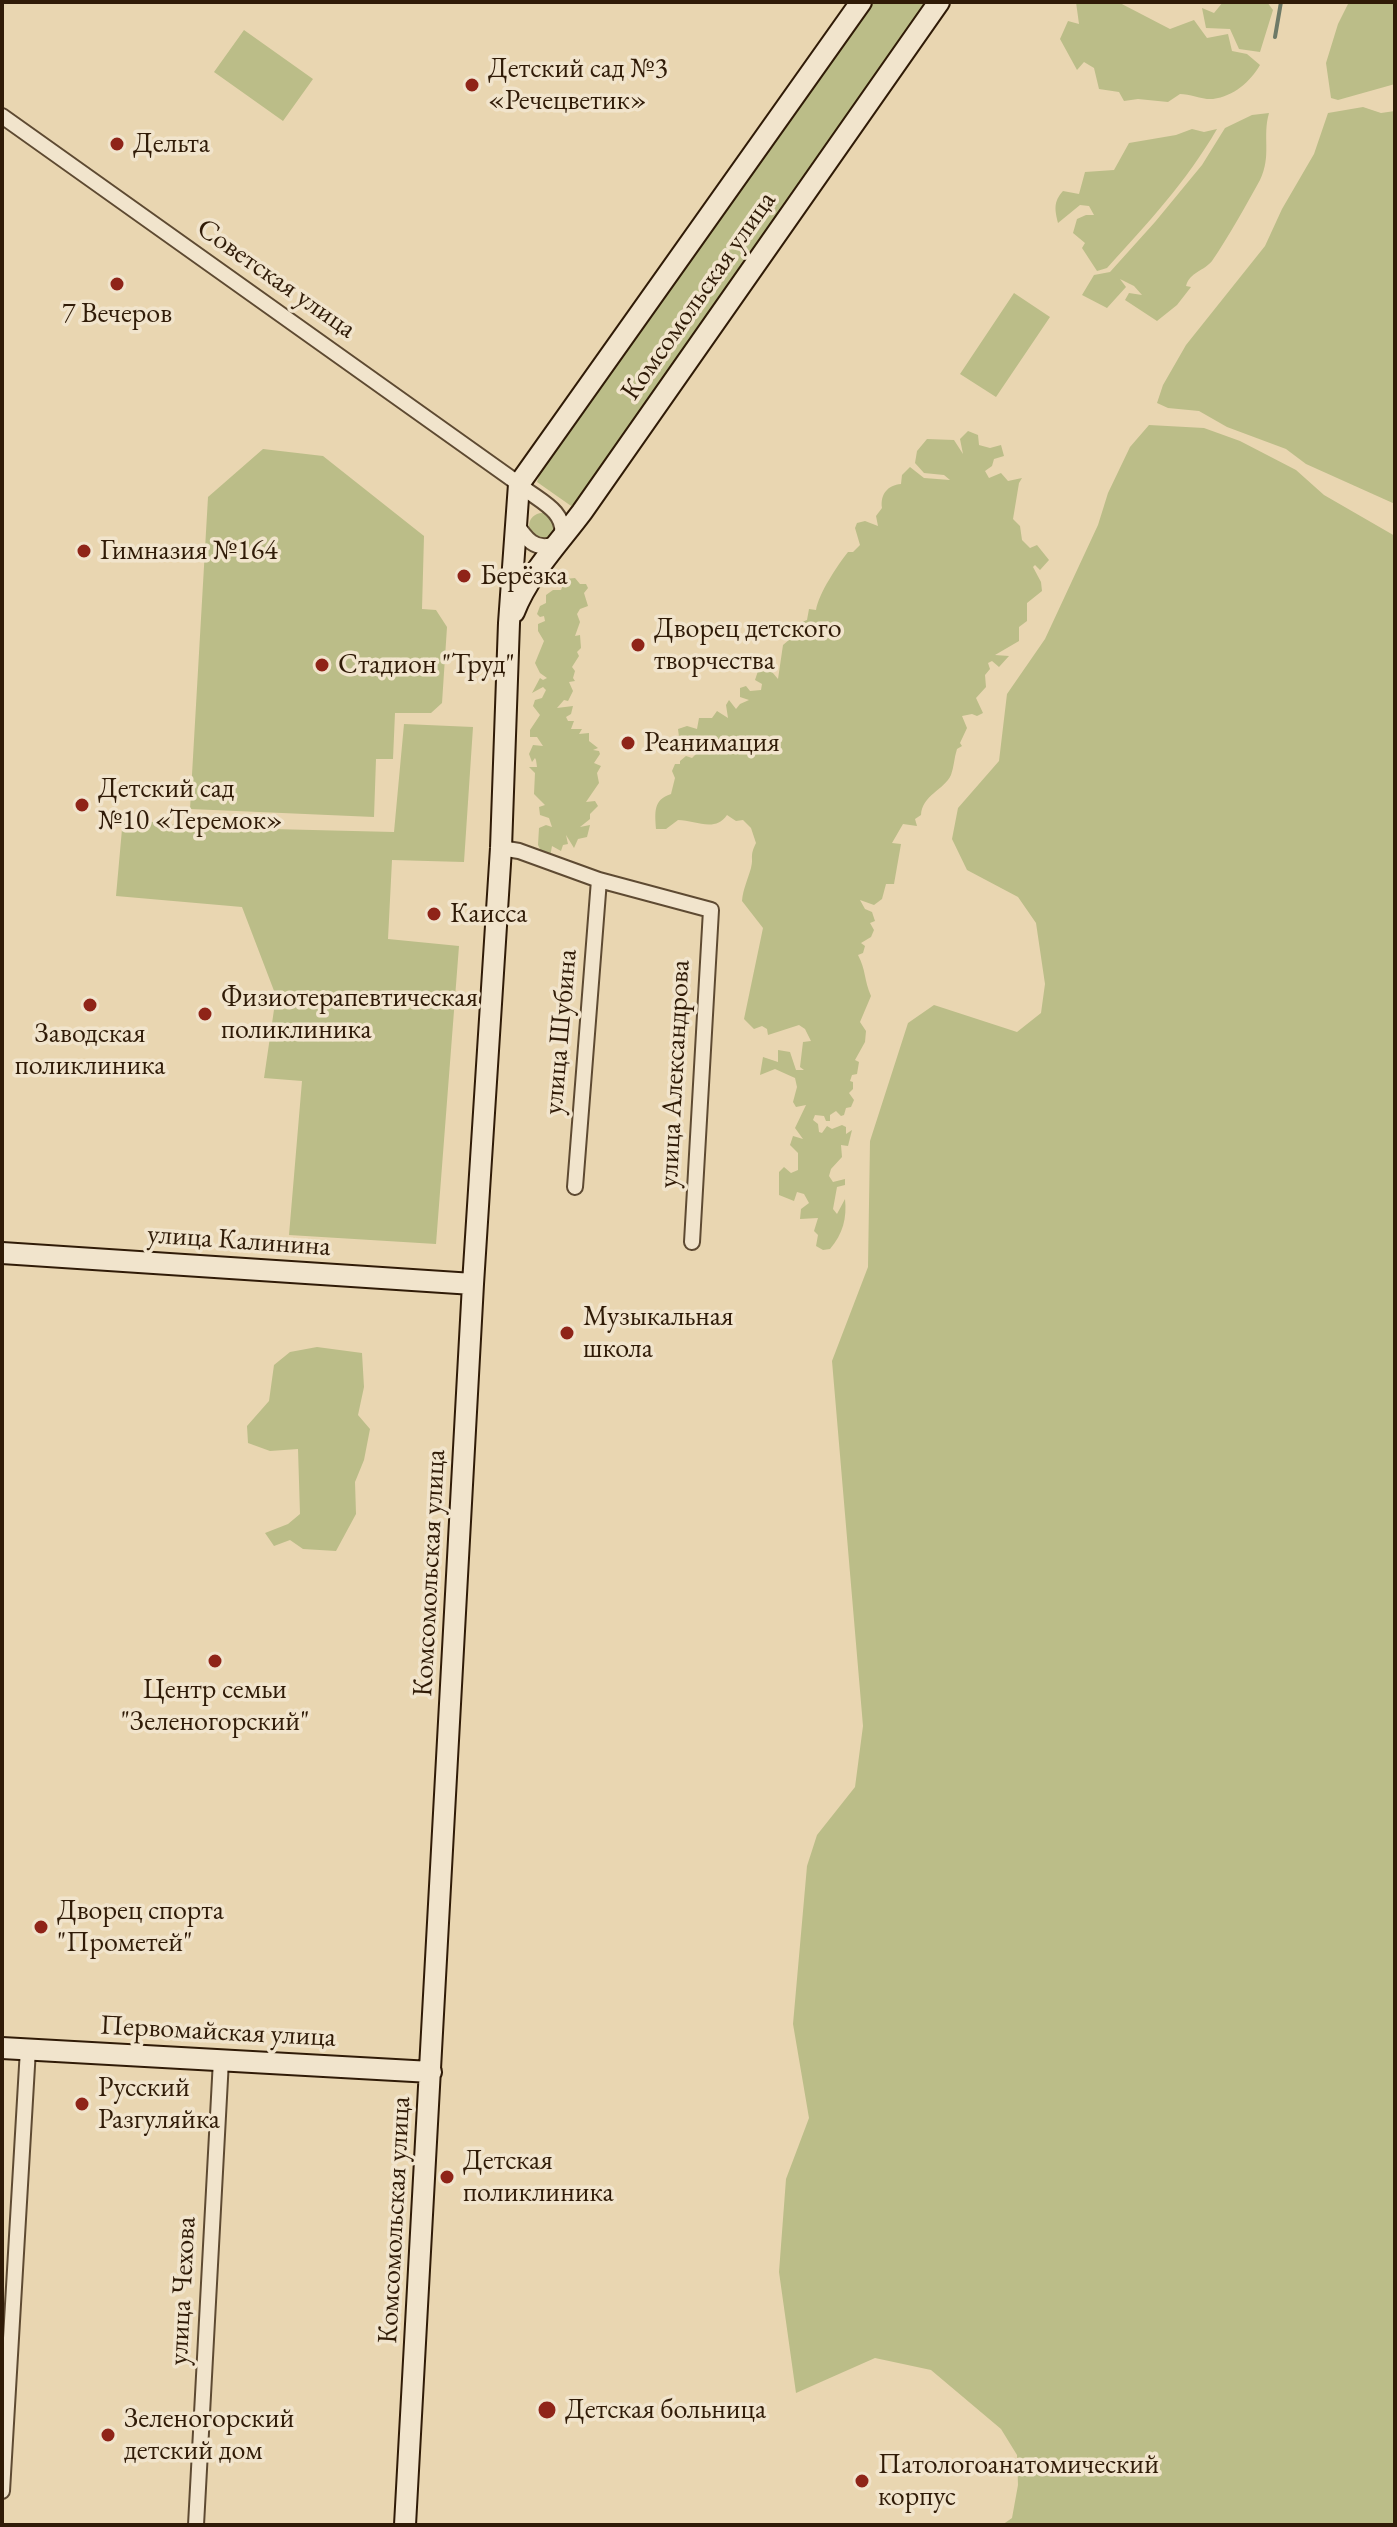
<!DOCTYPE html>
<meta charset="utf-8">
<style>
body{margin:0}
#map{position:relative;width:1397px;height:2527px;overflow:hidden;background:#e9d6b1;font-family:"EB Garamond",serif}
canvas{display:block}
.frame{position:absolute;inset:0;border:4px solid #301b07;pointer-events:none}
</style>
<div id="map">
<canvas width="1397" height="2527"></canvas>
<div class="frame"></div>
</div>
<script>
const ctx = document.querySelector('canvas').getContext('2d');
ctx.lineJoin = 'round';
function paint(path, color) { ctx.fillStyle = color; ctx.fill(path, 'evenodd'); }
function stroke(path, color, width, dash) { ctx.strokeStyle = color; ctx.lineWidth = width; ctx.lineCap = dash ? 'butt' : 'round'; ctx.setLineDash(dash || []); ctx.stroke(path); }
function drawText(font, color, halo, rows, align = 'center') {
  ctx.font = font + ' "EB Garamond",serif'; ctx.lineWidth = 7; ctx.setLineDash([]); ctx.textBaseline = 'middle'; ctx.strokeStyle = halo; ctx.fillStyle = color; for (const [text, x, y, turn = 0] of rows) {
    ctx.save(); ctx.translate(x, y); ctx.rotate((+turn || 0) * Math.PI / 180); ctx.textAlign = isNaN(turn) ? turn : align; if (halo) ctx.strokeText(text, 0, 0); ctx.fillText(text, 0, 0); ctx.restore();
  }
}
const green = new Path2D(`
 M 873,2 L 931,2 L 574,508 L 537,482 L 540,473 Z
 M 1076,2 L 1118,2 L 1170,29 L 1194,20 L 1207,38 L 1228,34 L 1232,51 L 1247,54 L 1260,65 C 1250,82 1234,96 1213,99 C 1203,100 1190,94 1180,94 L 1168,102 L 1138,99 L 1124,101 L 1119,92 L 1099,89 L 1094,68 L 1084,62 L 1077,70 L 1060,39 L 1068,21 L 1079,24 Z
 M 1223,2 L 1267,2 L 1273,10 L 1260,52 L 1239,49 L 1230,29 L 1206,28 L 1202,8 L 1214,13 Z
 M 1349,2 L 1395,2 L 1395,84 L 1338,100 L 1331,98 L 1326,63 L 1338,24 Z
 M 244,30 L 313,79 L 283,121 L 214,72 Z
 M 1363,107 L 1381,113 L 1395,111 L 1395,504 L 1306,464 L 1286,449 L 1227,427 L 1199,411 L 1168,408 L 1157,403 L 1163,385 L 1186,345 L 1265,246 L 1282,209 L 1314,154 L 1328,113 Z
 M 1269,113 C 1262,137 1272,155 1260,180 C 1245,207 1229,236 1212,261 C 1204,271 1190,272 1186,286 L 1191,287 L 1177,305 L 1157,321 L 1125,300 L 1129,293 L 1142,295 L 1134,286 L 1120,279 L 1126,287 L 1107,308 L 1082,295 L 1094,275 L 1110,272 L 1155,222 L 1202,165 L 1225,128 L 1252,115 Z
 M 1192,129 L 1204,132 L 1217,129 C 1187,181 1147,224 1107,268 L 1097,271 L 1082,248 L 1085,243 L 1073,233 L 1077,219 L 1086,215 L 1094,215 L 1089,206 L 1080,205 L 1058,223 C 1055,210 1053,202 1063,191 L 1079,194 L 1085,172 L 1114,170 L 1129,143 L 1176,135 Z
 M 1014,293 L 1050,317 L 996,397 L 960,374 Z
 M 1149,425 L 1204,428 L 1240,441 L 1296,470 L 1324,495 L 1395,536 L 1395,2525 L 1002,2525 L 1012,2518 L 1018,2485 L 1017,2455 L 1001,2429 L 931,2370 L 875,2358 L 796,2393 L 779,2272 L 786,2179 L 809,2118 L 793,2024 L 807,1866 L 817,1835 L 855,1787 L 863,1726 L 832,1361 L 868,1267 L 870,1141 L 908,1023 L 934,1005 L 1017,1032 L 1041,1013 L 1045,984 L 1036,923 L 1018,897 L 967,870 L 952,839 L 958,808 L 999,761 L 1007,694 L 1045,639 L 1098,525 L 1108,493 L 1130,447 Z
 M 968,431 L 978,435 L 979,445 L 990,448 L 1001,445 L 1004,456 L 994,459 L 992,466 L 985,471 L 989,478 L 1001,473 L 1008,481 L 1022,478 L 1019,483 L 1013,519 L 1020,526 L 1022,540 L 1030,548 L 1037,545 L 1049,560 L 1040,570 L 1035,565 L 1033,567 L 1041,582 L 1042,591 L 1027,603 L 1027,621 L 1019,627 L 1019,641 L 995,655 L 1009,656 L 999,667 L 992,661 L 988,663 L 990,669 L 985,675 L 986,687 L 976,698 L 983,713 L 977,716 L 972,714 L 962,716 L 967,728 L 960,743 L 962,746 L 957,749 C 954,758 954,767 951,775 C 944,790 922,795 921,815 L 915,819 L 917,826 L 903,824 L 892,843 L 901,844 L 894,884 L 886,884 L 882,899 L 874,905 L 860,900 L 865,909 L 872,912 L 875,921 L 870,923 L 874,930 L 871,937 L 861,943 L 865,946 L 863,953 L 858,955 C 866,970 864,980 871,996 L 860,1022 L 866,1031 L 865,1042 L 855,1060 L 859,1062 L 857,1074 L 852,1075 L 850,1081 L 853,1082 L 853,1089 L 849,1093 L 854,1100 L 851,1107 L 846,1108 L 844,1115 L 841,1116 L 836,1111 L 830,1115 L 830,1121 L 826,1121 L 824,1116 L 815,1115 L 813,1120 L 818,1124 L 819,1132 L 822,1133 L 827,1126 L 832,1129 L 842,1125 L 846,1127 L 846,1134 L 852,1130 L 848,1146 L 841,1145 L 842,1157 L 831,1169 L 829,1176 L 833,1182 L 845,1179 L 845,1185 L 837,1187 L 833,1209 L 837,1214 L 845,1199 C 847,1218 843,1234 830,1249 L 823,1250 L 816,1246 L 818,1235 L 814,1231 L 818,1218 L 800,1219 L 801,1209 L 809,1203 L 804,1194 L 797,1192 L 794,1201 L 779,1195 L 779,1172 L 784,1167 L 791,1173 L 798,1170 L 798,1153 L 790,1145 L 793,1136 L 803,1139 L 795,1128 L 806,1105 L 796,1107 L 793,1102 L 797,1087 L 795,1078 L 775,1069 L 760,1075 L 763,1057 L 778,1062 L 778,1050 L 790,1052 L 796,1070 L 804,1070 L 800,1067 L 803,1042 L 811,1041 L 805,1029 L 799,1025 L 768,1035 L 767,1029 L 762,1026 L 754,1029 L 744,1019 L 763,928 L 742,901 C 743,889 748,879 751,868 C 754,857 749,857 756,843 L 751,828 L 743,820 L 736,821 L 727,815 C 715,833 695,820 678,820 L 666,829 L 656,829 C 655,812 653,800 671,794 L 675,778 L 672,771 L 675,764 L 680,764 L 680,761 L 686,756 L 692,758 L 696,754 L 692,742 L 680,744 L 678,729 L 687,726 L 697,729 L 699,718 L 712,718 L 717,711 L 728,718 L 726,705 L 729,700 L 736,709 L 740,704 L 749,700 L 740,697 L 740,688 L 746,686 L 750,691 L 761,690 L 762,684 L 755,680 L 758,671 L 767,666 L 778,679 L 783,645 L 790,639 L 786,625 L 795,625 L 807,620 L 809,609 L 816,610 C 819,593 837,566 848,552 L 853,552 L 860,545 L 855,528 L 857,523 L 865,521 L 878,526 L 876,516 L 882,508 C 880,494 888,485 901,484 L 902,475 L 910,467 L 924,478 L 950,480 L 944,475 L 924,473 L 915,463 L 917,451 L 927,439 L 954,440 L 963,454 L 960,439 Z
 M 263,449 L 323,456 L 424,536 L 422,609 L 436,610 L 447,627 L 442,703 L 431,713 L 395,713 L 393,759 L 376,759 L 374,817 L 190,809 L 208,497 Z
 M529 526a13 13 0 1 1 26 0a13 13 0 1 1-26 0Z
 M 575,578 L 580,584 L 586,584 L 588,588 L 584,593 L 588,606 L 580,609 L 577,614 L 580,622 L 575,636 L 580,635 L 581,648 L 577,652 L 579,656 L 572,667 L 575,671 L 573,678 L 575,681 L 569,682 L 573,691 L 568,701 L 564,700 L 557,708 L 573,706 L 571,714 L 566,717 L 568,721 L 574,721 L 571,729 L 582,729 L 579,734 L 589,733 L 589,741 L 598,748 L 593,750 L 599,751 L 600,754 L 594,763 L 601,766 L 597,773 L 599,783 L 586,802 L 595,801 L 598,806 L 590,814 L 590,819 L 580,827 L 590,825 L 587,837 L 578,839 L 574,848 L 566,835 L 568,844 L 563,845 L 561,851 L 552,846 L 550,857 L 542,853 L 538,845 L 539,828 L 546,825 L 552,827 L 549,818 L 540,815 L 539,807 L 545,805 L 534,794 L 535,773 L 529,767 L 537,767 L 536,760 L 535,758 L 532,762 L 529,754 L 533,745 L 543,746 L 537,737 L 530,737 L 530,730 L 540,715 L 533,706 L 535,700 L 542,698 L 546,690 L 543,687 L 532,693 L 540,678 L 543,680 L 547,678 L 540,673 L 535,663 L 544,641 L 538,631 L 538,624 L 545,621 L 544,616 L 540,617 L 537,614 L 540,606 L 546,603 L 546,595 L 553,590 L 561,590 L 565,579 Z
 M 404,724 L 473,727 L 464,862 L 392,860 L 388,939 L 459,946 L 436,1244 L 289,1235 L 302,1081 L 264,1078 L 276,996 L 242,907 L 116,896 L 123,818 L 190,827 L 394,832 Z
 M 317,1347 L 362,1353 L 364,1387 L 358,1415 L 370,1429 L 364,1460 L 355,1482 L 356,1514 L 336,1551 L 303,1549 L 290,1540 L 274,1546 L 265,1533 L 288,1524 L 300,1514 L 298,1449 L 270,1451 L 248,1443 L 247,1426 L 269,1401 L 274,1365 L 290,1352 Z`);
const stream = new Path2D(`
 M 1275,37 L 1281,2`);
const street = new Path2D(`
 M 2,116 L 519,484 C 536,500 566,509 562,536
 M 515,522 C 525,538 535,552 555,544
 M 501,848 L 519,851 L 599,880 L 711,910 L 692,1242
 M 575,1187 L 599,880
 M 2,2491 L 28,2049
 M 196,2525 L 221,2060`);
const secondary = new Path2D(`
 M 514,612 C 529,574 558,544 582,512 L 939,2
 M 2,1253 L 473,1284
 M 2,2048 L 431,2072
 M 405,2525 L 473,1284 L 501,848 L 509,623 L 519,484 L 861,2`);
const markers = [
 [472,85,8,"#8f2418"],
 [117,144,8,"#8f2418"],
 [117,284,8,"#8f2418"],
 [84,551,8,"#8f2418"],
 [464,576,8,"#8f2418"],
 [638,645,8,"#8f2418"],
 [322,665,8,"#8f2418"],
 [628,743,8,"#8f2418"],
 [82,805,8,"#8f2418"],
 [434,914,8,"#8f2418"],
 [90,1005,8,"#8f2418"],
 [205,1014,8,"#8f2418"],
 [567,1333,8,"#8f2418"],
 [215,1661,8,"#8f2418"],
 [41,1927,8,"#8f2418"],
 [82,2104,8,"#8f2418"],
 [447,2177,8,"#8f2418"],
 [547,2410,10,"#8f2418"],
 [108,2435,8,"#8f2418"],
 [862,2481,8,"#8f2418"]
];
const poiNames = [
 ["Детский сад №3",488,69],
 ["«Речецветик»",488,101],
 ["Дельта",133,144],
 ["7 Вечеров",117,314,"center"],
 ["Гимназия №164",100,551],
 ["Берёзка",480,576],
 ["Дворец детского",654,629],
 ["творчества",654,661],
 ["Стадион \"Труд\"",338,665],
 ["Реанимация",644,743],
 ["Детский сад",98,789],
 ["№10 «Теремок»",98,821],
 ["Каисса",450,914],
 ["Физиотерапевтическая",221,998],
 ["поликлиника",221,1030],
 ["Заводская",90,1034,"center"],
 ["поликлиника",90,1066,"center"],
 ["Музыкальная",583,1317],
 ["школа",583,1349],
 ["Центр семьи",215,1690,"center"],
 ["\"Зеленогорский\"",215,1722,"center"],
 ["Дворец спорта",57,1911],
 ["\"Прометей\"",57,1943],
 ["Русский",98,2088],
 ["Разгуляйка",98,2120],
 ["Детская",463,2161],
 ["поликлиника",463,2193],
 ["Детская больница",565,2410],
 ["Зеленогорский",124,2419],
 ["детский дом",124,2451],
 ["Патологоанатомический",878,2465],
 ["корпус",878,2497]
];
const streetNames = [
 ["Советская улица",276,279,35],
 ["Комсомольская улица",699,296,-55],
 ["улица Шубина",561,1032,-85],
 ["улица Александрова",675,1074,-87],
 ["улица Калинина",239,1241,4],
 ["Комсомольская улица",430,1573,-87],
 ["Первомайская улица",218,2032,3],
 ["Комсомольская улица",395,2220,-87],
 ["улица Чехова",183,2291,-87]
];
paint(green, '#bbbd88');
stroke(stream, '#6e7a67', 4);
stroke(street, '#5e4a32', 18);
stroke(secondary, '#301b07', 24);
stroke(street, '#f1e4cc', 14);
stroke(secondary, '#f1e4cc', 20);
for (const [x, y, r, color] of markers) { const dot = new Path2D(); dot.arc(x, y, r, 0, 2 * Math.PI); ctx.fillStyle = color; ctx.fill(dot); stroke(dot, '#f1e4cc', 3); }
drawText('28px', '#301b07', '#f1e4cc', poiNames, 'left');
drawText('28px', '#301b07', '#f1e4cc', streetNames);
</script>
